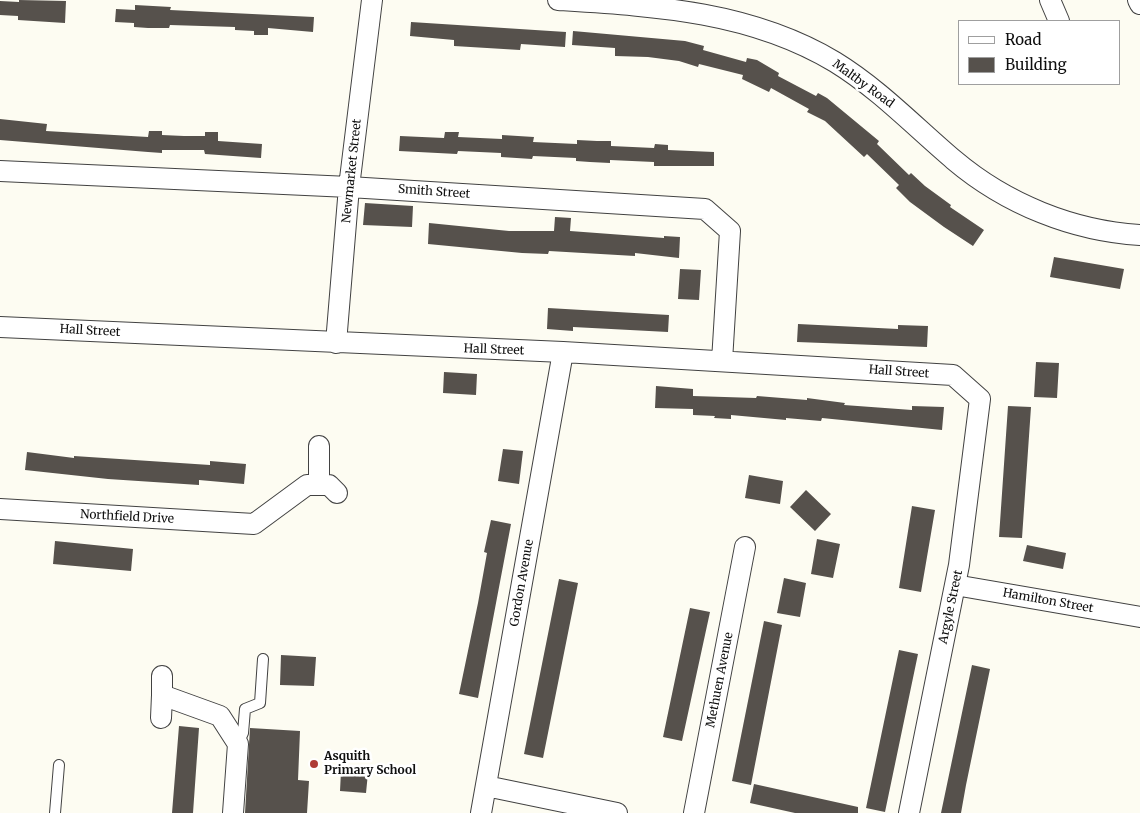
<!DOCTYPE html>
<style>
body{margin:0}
#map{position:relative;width:1140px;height:813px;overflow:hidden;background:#fdfcf2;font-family:Merriweather,serif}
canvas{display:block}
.legend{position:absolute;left:958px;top:20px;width:162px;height:65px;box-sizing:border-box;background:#fff;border:1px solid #9f9f9f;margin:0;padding:6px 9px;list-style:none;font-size:15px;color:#0f0f0f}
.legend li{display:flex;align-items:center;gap:10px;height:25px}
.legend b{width:25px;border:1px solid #9f9f9f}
</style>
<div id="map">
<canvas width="1140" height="813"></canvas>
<ul class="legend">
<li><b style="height:6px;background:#fff"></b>Road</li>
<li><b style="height:14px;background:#56514c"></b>Building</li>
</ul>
</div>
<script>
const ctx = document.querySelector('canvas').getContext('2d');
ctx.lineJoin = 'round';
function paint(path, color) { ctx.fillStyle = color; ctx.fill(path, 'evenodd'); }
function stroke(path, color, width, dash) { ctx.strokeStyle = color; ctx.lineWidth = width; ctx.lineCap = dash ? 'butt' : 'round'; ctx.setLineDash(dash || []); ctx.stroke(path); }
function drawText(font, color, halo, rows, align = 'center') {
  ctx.font = font + ' Merriweather,serif'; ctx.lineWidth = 5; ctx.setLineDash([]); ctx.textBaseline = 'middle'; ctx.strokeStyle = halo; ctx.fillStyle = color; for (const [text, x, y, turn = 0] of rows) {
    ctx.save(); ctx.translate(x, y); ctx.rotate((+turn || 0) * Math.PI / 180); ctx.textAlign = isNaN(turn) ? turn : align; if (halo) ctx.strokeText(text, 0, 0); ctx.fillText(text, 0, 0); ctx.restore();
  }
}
const building = new Path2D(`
 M 19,0 L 66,1 L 65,23 L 18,20 L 18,16 L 0,15 L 0,1 L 19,2 Z
 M 135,5 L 171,7 L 170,10 L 314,17 L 313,32 L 268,28 L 268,35 L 254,35 L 254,31 L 235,30 L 235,27 L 170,25 L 169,28 L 148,28 L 134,27 L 134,23 L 115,22 L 116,9 L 135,10 Z
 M 411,22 L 566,32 L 565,47 L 521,44 L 520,50 L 454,46 L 454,40 L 410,36 Z
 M 573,31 L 685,41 L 704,46 L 703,50 L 746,62 L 747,58 L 757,60 L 779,73 L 778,76 L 816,96 L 818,93 L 827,98 L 879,141 L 877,144 L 909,175 L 911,173 L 925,186 L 951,205 L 950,207 L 984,230 L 973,246 L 944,227 L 910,202 L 896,188 L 899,185 L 867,154 L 864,157 L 825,121 L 807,112 L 809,109 L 771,88 L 769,92 L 742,79 L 743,75 L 699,64 L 698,67 L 679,61 L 648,57 L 615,56 L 615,48 L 572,45 Z
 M 0,119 L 47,124 L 46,131 L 148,137 L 149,131 L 162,131 L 162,135 L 184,136 L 205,136 L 205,132 L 218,132 L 218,141 L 262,144 L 261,158 L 205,154 L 204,150 L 162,150 L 162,153 L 148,152 L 0,140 Z
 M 445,132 L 459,132 L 458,137 L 502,139 L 502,135 L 534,137 L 533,142 L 577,144 L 577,140 L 597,141 L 611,141 L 611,146 L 654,148 L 655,144 L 668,145 L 668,150 L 714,152 L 714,166 L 654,166 L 654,162 L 610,160 L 610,163 L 590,162 L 576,161 L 576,158 L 533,156 L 532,159 L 501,157 L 501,153 L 458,151 L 457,154 L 399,151 L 400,136 L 444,138 Z
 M 365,203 L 413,206 L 412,227 L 363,225 Z
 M 555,217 L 571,218 L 570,231 L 664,238 L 664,236 L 680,237 L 679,258 L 635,253 L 635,256 L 549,251 L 548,254 L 522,253 L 428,244 L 429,223 L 509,231 L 554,231 Z
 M 1054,257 L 1124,269 L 1120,289 L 1050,277 Z
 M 680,269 L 701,270 L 699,300 L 678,299 Z
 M 548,308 L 669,315 L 668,332 L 573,327 L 573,331 L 547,329 Z
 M 798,324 L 898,329 L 898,325 L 928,326 L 927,347 L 797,342 Z
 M 1036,362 L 1059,363 L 1057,398 L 1034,397 Z
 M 444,372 L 477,374 L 476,395 L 443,393 Z
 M 656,386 L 693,389 L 693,396 L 756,398 L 757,396 L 807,400 L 807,398 L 845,403 L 844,405 L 912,410 L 912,406 L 944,407 L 942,430 L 822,418 L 821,421 L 786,418 L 786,420 L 731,415 L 731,419 L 714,418 L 715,416 L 693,415 L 693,409 L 655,408 Z
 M 1008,406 L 1031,407 L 1022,538 L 999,537 Z
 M 503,449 L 523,451 L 519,484 L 498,481 Z
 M 27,452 L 74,458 L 74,456 L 210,465 L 210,461 L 246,464 L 244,484 L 199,480 L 199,485 L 108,479 L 25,470 Z
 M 749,475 L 783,481 L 780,504 L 745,498 Z
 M 806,490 L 831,514 L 815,531 L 790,507 Z
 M 912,506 L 935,510 L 921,592 L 899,588 Z
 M 491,520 L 511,524 L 478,698 L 459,694 L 478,603 L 487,553 L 484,552 Z
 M 817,539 L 840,544 L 833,578 L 811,574 Z
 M 55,541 L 133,549 L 131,571 L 53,564 Z
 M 1027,545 L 1066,553 L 1063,569 L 1023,561 Z
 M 784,578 L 806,583 L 800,617 L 777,613 Z
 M 559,579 L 578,583 L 543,758 L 524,754 Z
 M 690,608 L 710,612 L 682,741 L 663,737 Z
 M 764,621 L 782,625 L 751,785 L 732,781 Z
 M 899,650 L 918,654 L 885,812 L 866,808 Z
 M 281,655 L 316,657 L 314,686 L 280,685 Z
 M 972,665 L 990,669 L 966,785 L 961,813 L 941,813 Z
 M 179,726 L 199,728 L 193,813 L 172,813 Z
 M 250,728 L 300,731 L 298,780 L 309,781 L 307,813 L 245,813 Z
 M 341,771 L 368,773 L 366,793 L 340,791 Z
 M 754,784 L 858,807 L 858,813 L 795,813 L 750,803 Z`);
const service = new Path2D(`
 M 238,744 L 243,733 L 245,709 L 260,703 L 263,659
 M 55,813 L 59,765`);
const minor = new Path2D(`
 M 558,0 C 654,6 750,11 835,62 C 879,89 915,127 954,160 C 1006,204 1073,231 1140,235
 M 1050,0 L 1059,21
 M 1138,0 L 1140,4
 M 0,171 L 349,187 L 705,209 L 730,231 L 722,361
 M 0,327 L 563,352 L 953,375 L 980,399 L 959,565 L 909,813
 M 336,343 L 349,187 L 372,0
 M 319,485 L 319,446
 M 0,509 L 254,524 L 307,485 L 329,485 L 337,493
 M 955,585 L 1140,617
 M 162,676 L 162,695
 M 161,718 L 162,695 L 220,716 L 238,744 L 233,813
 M 486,786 L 617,813
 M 481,813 L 563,352
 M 694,813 L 745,547`);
const markers = [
 [314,764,5,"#ae3b37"]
];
const streetNames = [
 ["Maltby Road",863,84,36],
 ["Newmarket Street",352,171,-84],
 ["Smith Street",434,192,4],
 ["Hall Street",90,331,3],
 ["Hall Street",494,350,2],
 ["Hall Street",899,372,4],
 ["Northfield Drive",127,517,3],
 ["Gordon Avenue",522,583,-80],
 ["Hamilton Street",1048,601,10],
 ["Argyle Street",951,607,-78],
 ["Methuen Avenue",720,680,-79]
];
const poiNames = [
 ["Asquith",324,757],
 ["Primary School",324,771]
];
paint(building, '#56514c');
stroke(service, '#424242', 12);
stroke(minor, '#424242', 22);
stroke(service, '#fff', 10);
stroke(minor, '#fff', 20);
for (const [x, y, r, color] of markers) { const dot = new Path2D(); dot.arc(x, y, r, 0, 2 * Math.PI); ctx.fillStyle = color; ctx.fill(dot); stroke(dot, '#fff', 2); }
drawText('12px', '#0f0f0f', '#fff', streetNames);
drawText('bold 12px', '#0f0f0f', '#fff', poiNames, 'left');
</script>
